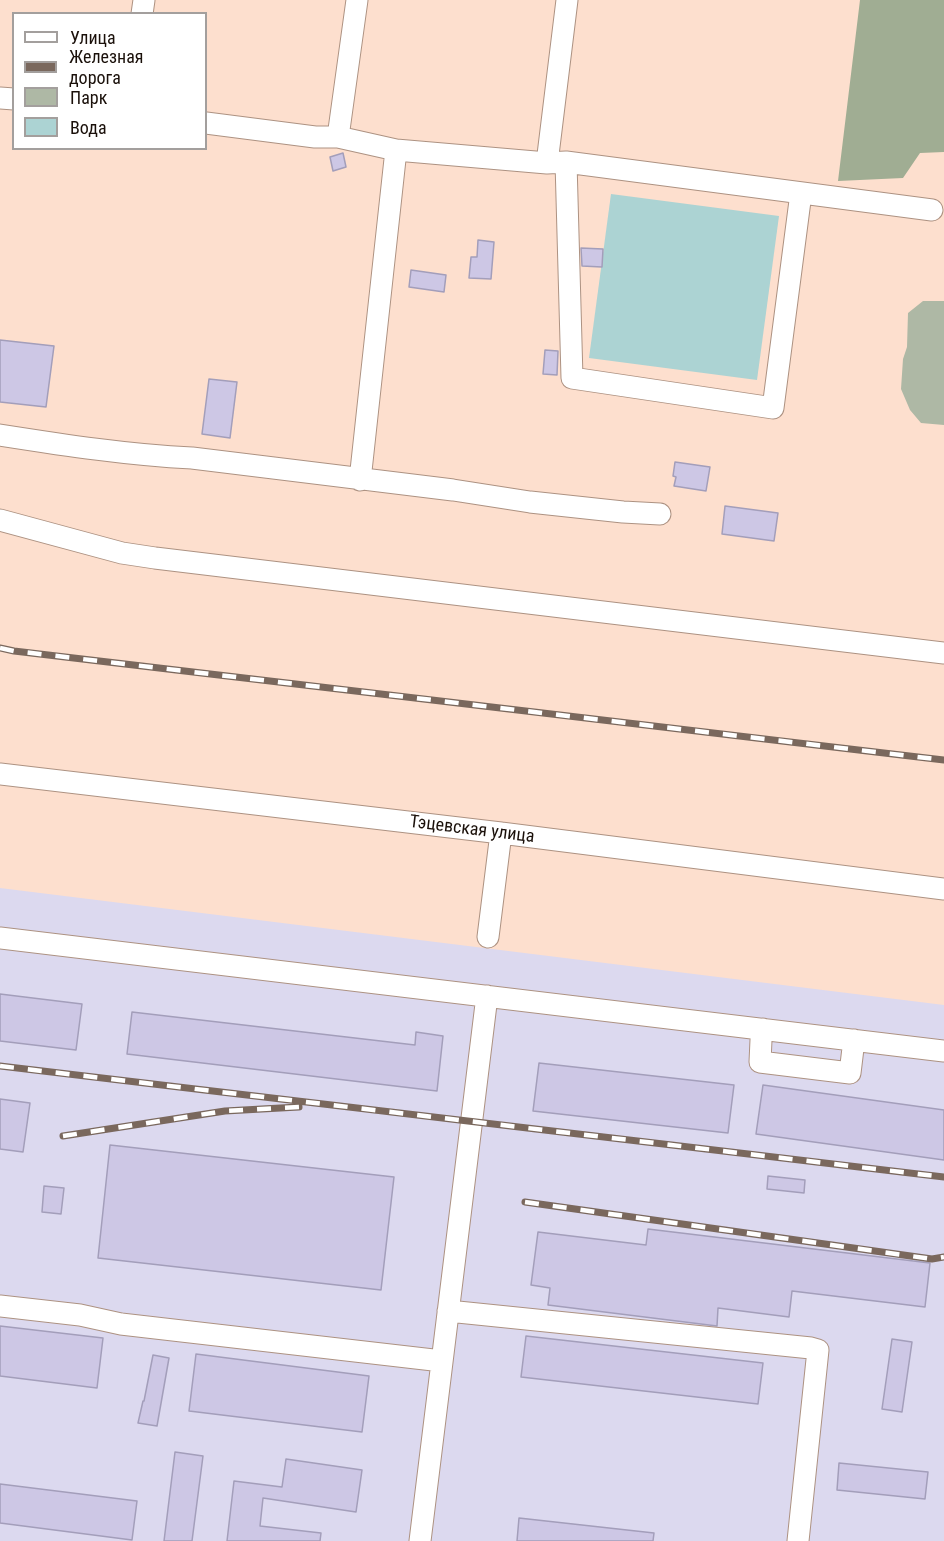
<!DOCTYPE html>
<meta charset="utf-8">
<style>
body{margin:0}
#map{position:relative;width:944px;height:1541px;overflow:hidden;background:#fddfce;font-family:"Roboto Condensed",sans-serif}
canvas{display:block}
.legend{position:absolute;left:12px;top:12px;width:195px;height:138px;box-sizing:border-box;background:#fff;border:2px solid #a39f9d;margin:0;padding:8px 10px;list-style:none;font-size:18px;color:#1a100a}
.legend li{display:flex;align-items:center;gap:12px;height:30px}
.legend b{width:30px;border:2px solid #a39f9d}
</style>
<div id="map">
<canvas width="944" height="1541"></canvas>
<ul class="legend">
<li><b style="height:8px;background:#fff"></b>Улица</li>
<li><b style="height:8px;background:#7a685d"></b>Железная дорога</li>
<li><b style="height:16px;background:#aeb8a5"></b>Парк</li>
<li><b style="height:16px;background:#acd3d3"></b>Вода</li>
</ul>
</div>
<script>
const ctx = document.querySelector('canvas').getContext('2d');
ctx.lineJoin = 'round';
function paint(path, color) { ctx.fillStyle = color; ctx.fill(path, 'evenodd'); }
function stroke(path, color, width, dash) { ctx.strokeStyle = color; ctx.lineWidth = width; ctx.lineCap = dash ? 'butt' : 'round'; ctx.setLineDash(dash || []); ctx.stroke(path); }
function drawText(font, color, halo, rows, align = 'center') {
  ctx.font = font + ' "Roboto Condensed",sans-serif'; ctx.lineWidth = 4.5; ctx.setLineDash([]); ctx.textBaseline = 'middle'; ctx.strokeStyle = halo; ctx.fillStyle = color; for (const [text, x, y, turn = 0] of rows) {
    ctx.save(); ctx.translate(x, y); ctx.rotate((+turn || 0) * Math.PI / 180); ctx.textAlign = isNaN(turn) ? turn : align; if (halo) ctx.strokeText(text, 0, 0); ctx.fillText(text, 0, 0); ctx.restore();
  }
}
const industrial = new Path2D(`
 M 0,888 L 944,1005 L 944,1541 L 0,1541 Z`);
const green = new Path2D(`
 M 923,301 L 944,301 L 944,425 L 921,423 L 910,410 L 901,389 L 903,359 L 907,347 L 908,313 Z`);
const forest = new Path2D(`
 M 860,0 L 944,0 L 944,152 L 920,153 L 903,178 L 838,181 Z`);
const water = new Path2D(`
 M 611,194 L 779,216 L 757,380 L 589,358 Z`);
const building = new Path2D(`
 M 343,153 L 346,167 L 333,171 L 330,157 Z
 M 478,240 L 494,242 L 491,279 L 469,278 L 471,257 L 477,257 Z
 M 581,248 L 603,249 L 602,267 L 582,266 Z
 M 411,270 L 446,275 L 444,292 L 409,287 Z
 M 0,340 L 54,346 L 46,407 L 0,402 Z
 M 545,350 L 558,351 L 557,375 L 543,374 Z
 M 209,379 L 237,382 L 230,438 L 202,434 Z
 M 675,462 L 710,467 L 706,491 L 674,486 L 676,477 L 673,476 Z
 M 725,506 L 778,513 L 774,541 L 722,534 Z
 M 0,994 L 82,1004 L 76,1050 L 0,1041 Z
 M 132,1012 L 415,1045 L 416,1032 L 443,1036 L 437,1091 L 127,1054 Z
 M 539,1063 L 734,1085 L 728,1133 L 533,1111 Z
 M 763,1085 L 944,1110 L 944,1160 L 756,1134 Z
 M 0,1099 L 30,1103 L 23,1152 L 0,1149 Z
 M 110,1145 L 394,1177 L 381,1290 L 98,1258 Z
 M 768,1176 L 805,1180 L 804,1193 L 767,1189 Z
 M 44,1186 L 64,1188 L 61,1214 L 42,1212 Z
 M 648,1229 L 930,1263 L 925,1307 L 792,1291 L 789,1317 L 718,1308 L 717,1326 L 548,1305 L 550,1288 L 531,1285 L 538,1232 L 646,1245 Z
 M 0,1326 L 103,1338 L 97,1388 L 0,1376 Z
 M 526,1336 L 763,1363 L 758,1404 L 521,1377 Z
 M 892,1339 L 912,1342 L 902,1412 L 882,1409 Z
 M 196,1354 L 369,1376 L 362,1432 L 189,1411 Z
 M 153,1355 L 169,1358 L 157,1426 L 138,1423 L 143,1401 L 144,1401 Z
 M 175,1452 L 203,1456 L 192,1541 L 164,1541 Z
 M 286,1459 L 362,1470 L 356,1512 L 263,1498 L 260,1526 L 321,1533 L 320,1541 L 227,1541 L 234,1481 L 282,1487 Z
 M 839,1463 L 928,1472 L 925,1499 L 837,1490 Z
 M 0,1484 L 137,1501 L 132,1540 L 0,1523 Z
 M 519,1518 L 654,1533 L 653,1541 L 517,1541 Z`);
const minor = new Path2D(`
 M 142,14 L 144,0
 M 0,98 L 14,99
 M 206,123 L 315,137 L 338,137 L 396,150 L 547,163 L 566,162 L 932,210
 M 338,137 L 357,0
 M 566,162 L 572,378 L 773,408 L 801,193
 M 547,163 L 567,0
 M 0,435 C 64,445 128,455 192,458 L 453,490 L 530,502 L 623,512 L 660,514
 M 360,480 L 396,150
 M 0,520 L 122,553 L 155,558 L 944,653
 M 0,774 L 501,833 L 944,889
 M 488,937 L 501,833
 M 0,938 L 944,1051
 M 763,1029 L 761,1040 L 760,1062 L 850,1073 L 854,1040
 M 0,1306 L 80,1315 L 121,1324 L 442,1361
 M 448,1311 L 811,1348 L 818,1350 L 798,1541
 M 420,1541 L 487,996`);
const rail = new Path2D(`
 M 0,648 L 14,651 L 944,760
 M 0,1066 L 944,1177
 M 63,1136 L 225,1111 L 299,1107
 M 525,1202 L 932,1259 L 944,1257`);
const streetNames = [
 ["Тэцевская улица",472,830,7]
];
paint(industrial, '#dcd9ef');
paint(green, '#aeb8a5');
paint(forest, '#a0ad93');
paint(water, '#acd3d3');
paint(building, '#cdc7e5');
stroke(building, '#a39eba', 1.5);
stroke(minor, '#ad9282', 23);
stroke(minor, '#fff', 21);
stroke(rail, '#7a685d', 7);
stroke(rail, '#fff', 4.5, [14]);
drawText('18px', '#1a100a', '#fff', streetNames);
</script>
